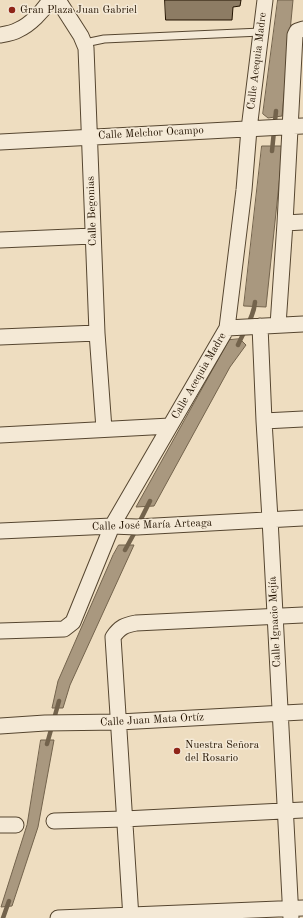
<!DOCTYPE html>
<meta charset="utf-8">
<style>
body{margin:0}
canvas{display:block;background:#eeddc0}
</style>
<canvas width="303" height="918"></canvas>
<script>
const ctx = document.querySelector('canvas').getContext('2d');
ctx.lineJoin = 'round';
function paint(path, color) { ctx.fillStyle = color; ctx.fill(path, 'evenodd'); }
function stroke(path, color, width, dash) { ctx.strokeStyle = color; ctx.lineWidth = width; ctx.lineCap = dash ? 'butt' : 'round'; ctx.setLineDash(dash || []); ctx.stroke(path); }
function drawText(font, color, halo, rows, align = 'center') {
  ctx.font = font + ' "Old Standard TT",serif'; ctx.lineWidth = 3; ctx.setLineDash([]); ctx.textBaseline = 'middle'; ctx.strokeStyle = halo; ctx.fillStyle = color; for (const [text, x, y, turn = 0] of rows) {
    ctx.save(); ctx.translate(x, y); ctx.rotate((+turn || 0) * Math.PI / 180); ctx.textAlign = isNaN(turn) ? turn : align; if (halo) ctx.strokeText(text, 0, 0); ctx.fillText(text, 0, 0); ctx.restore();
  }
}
const water = new Path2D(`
 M 278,0 L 293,0 L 282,116 L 268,118 L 263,114 Z
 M 262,146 L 283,146 L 266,307 L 244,306 Z
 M 240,339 L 246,345 L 230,367 L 154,506 L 136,507 L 229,340 Z
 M 119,545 L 134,545 L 70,685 L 63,708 L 52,708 L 58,681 L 113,555 Z
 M 41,740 L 54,740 L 38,827 L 12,906 L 1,907 L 27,825 Z`);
const stream = new Path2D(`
 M 272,151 L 276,111
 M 238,345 C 244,331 254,317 255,302
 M 139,523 L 150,501
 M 125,550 L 136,530
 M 47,744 L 59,701
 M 3,918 L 9,901`);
const building = new Path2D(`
 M 165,0 L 241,0 L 240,6 L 233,7 L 232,20 L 166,20 Z`);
const service = new Path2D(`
 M 85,43 L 104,39 L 261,32`);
const minor = new Path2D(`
 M 58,0 L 81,36 L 86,48 L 97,333 L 104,429
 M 0,35 C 6,34 13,33 18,30 C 30,25 43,11 50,0
 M 0,142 L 303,126
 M 285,223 L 303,222
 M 0,240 L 93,236
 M 278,325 L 285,223 L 295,35 L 297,31 L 303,29
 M 260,326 L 264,421 L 270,519 L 291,918
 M 227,328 L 303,324
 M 0,337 L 97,333
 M 264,421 L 303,419
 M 0,435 L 170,426
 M 0,531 L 112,526 L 137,527 L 303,518
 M 0,631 L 64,629 L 73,622 L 112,526 L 227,328 L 244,190 L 249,129 L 265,0
 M 0,726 L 45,723 L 119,722 L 303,712
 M 54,821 L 124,819 L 303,810
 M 0,825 L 16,825
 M 58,918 L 303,908
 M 131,918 L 113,637 C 120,627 125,625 136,623 L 303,615`);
const markers = [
 [12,10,4,"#8f2418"],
 [177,751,4,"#8f2418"]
];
const poiNames = [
 ["Gran Plaza Juan Gabriel",20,10],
 ["Nuestra Señora",185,745],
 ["del Rosario",185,758]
];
const streetNames = [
 ["Calle Acequia Madre",257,61,-83],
 ["Calle Melchor Ocampo",151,133,-3],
 ["Calle Begonias",92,211,-92],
 ["Calle Acequia Madre",199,376,-60],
 ["Calle José María Arteaga",152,525,-2],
 ["Calle Ignacio Mejía",275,622,-93],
 ["Calle Juan Mata Ortíz",152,720,-3]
];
paint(water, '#a9987f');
stroke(water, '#73634c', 1);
stroke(stream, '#73634c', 4.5);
paint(building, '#8d7c64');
stroke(building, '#231300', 1);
stroke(service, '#564630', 9);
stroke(minor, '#564630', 17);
stroke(service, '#f4e9d6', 7);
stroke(minor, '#f4e9d6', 15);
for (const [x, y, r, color] of markers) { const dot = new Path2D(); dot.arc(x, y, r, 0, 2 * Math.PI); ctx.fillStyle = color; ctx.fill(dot); stroke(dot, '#f4e9d6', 1.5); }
drawText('11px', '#231300', '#f4e9d6', poiNames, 'left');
drawText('11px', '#231300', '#f4e9d6', streetNames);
</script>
